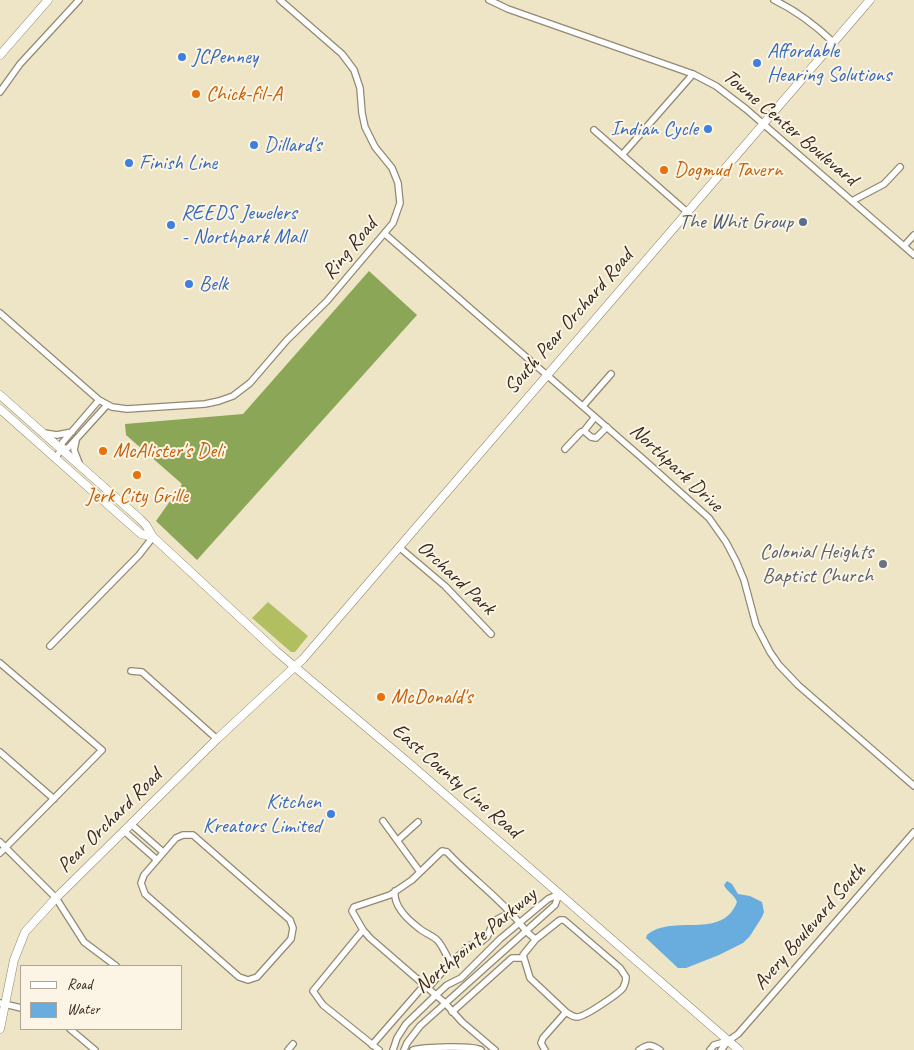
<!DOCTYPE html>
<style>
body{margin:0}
#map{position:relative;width:914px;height:1050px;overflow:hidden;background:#ede5c5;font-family:Caveat,sans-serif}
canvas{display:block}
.legend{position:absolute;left:20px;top:965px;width:162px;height:65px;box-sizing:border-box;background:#fcf5e5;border:1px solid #afa495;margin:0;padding:6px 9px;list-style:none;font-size:15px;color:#3b2a1e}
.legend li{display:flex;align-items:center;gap:10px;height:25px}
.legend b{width:25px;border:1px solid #afa495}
</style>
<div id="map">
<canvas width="914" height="1050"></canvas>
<ul class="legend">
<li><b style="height:6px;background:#fff"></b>Road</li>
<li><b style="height:14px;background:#69acde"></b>Water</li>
</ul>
</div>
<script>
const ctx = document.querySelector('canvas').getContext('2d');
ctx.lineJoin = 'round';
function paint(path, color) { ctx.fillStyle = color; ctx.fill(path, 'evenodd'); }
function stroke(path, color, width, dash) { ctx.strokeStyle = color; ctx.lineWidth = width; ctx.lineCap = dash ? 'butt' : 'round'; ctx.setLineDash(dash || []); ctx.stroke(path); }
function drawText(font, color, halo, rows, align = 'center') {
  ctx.font = font + ' Caveat,sans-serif'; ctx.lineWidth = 4; ctx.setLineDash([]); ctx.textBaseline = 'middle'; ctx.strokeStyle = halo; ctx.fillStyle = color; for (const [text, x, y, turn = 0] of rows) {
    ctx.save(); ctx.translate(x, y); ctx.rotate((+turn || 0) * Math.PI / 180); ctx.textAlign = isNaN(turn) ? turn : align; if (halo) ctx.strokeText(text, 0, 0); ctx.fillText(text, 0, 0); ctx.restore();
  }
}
const green = new Path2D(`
 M 268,602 L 308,636 L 295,652 L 291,652 L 252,618 Z`);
const forest = new Path2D(`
 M 369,271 L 417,315 L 197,560 L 156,521 L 182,484 L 126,435 L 125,424 L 243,414 Z`);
const water = new Path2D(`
 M 727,881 L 732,884 L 738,894 L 750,896 L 762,902 L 764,912 L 762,917 L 750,936 L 743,943 L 719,955 L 686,968 L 678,968 L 646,938 L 647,935 C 673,913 722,941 737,902 C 734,894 727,892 724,885 Z`);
const street = new Path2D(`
 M 489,0 L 508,9 L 693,74 L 716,86 L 746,109 L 914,255
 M 774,0 C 797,11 815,25 833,42
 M 0,92 L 20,64 L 79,0
 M 594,130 L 687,212
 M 622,155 L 693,74
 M 852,201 L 884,184 L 900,167
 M 385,234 L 642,458 L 709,518 L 726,542 L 736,561 L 744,580 L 756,625 L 770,652 L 779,665 L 798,685 L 914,786
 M 904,246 L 914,235
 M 0,313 L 99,400 L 112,407 L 127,409 L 205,404 L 219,401 L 233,396 L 250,383 L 287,340 L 327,301 L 393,223 L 400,203 L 398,183 L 392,168 L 375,147 L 365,127 L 362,113 L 360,88 L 354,70 L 342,54 L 280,0
 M 583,406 L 611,374
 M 584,431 L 591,437 L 596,438 L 607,427
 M 44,433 L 57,435 L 72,432
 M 76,441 L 74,450 L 79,463
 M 62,449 L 68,448 L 107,405
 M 565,449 L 581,432 L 584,431 L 595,417
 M 55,458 L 62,449 L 62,443 L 99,400
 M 399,547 L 445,586 L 491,634
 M 50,646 L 139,555 L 153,537
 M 0,663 L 102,750 L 0,853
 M 131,671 L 142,672 L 217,739
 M 0,752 L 54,799
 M 383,821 L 420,872
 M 131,824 L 163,852
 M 124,831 L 157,860
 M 183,835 L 193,835 L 290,920 L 293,928 L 291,939 L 257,977 L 248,980 L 239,977 L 145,894 L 141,883 L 144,875 L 176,838 Z
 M 398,840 L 418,822
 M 0,842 L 56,898 L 84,942 L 116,966
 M 395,891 C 393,906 408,920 420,929 C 425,933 431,935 436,939 C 443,945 445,955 451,962
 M 560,920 L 564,920 L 620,968 L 626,977 C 626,981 625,984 623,988 C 618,994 585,1017 577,1017 C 573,1017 569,1014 566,1012 L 530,978 L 523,955 L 536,939 Z
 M 363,930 L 370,938 L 445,1003 L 462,1022 L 495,1050
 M 0,1003 L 21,1008
 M 452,1012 L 512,958 L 523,958
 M 70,1029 L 95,1050
 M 728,1041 L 738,1034 L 914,832
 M 372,1045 L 420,990 L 428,988 L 451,962 L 471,945 L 481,942 L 487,937 L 494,921 L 511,912
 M 288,1050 L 293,1044
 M 379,1050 L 323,1005 L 313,991 L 363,930 L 352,911 L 354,907 L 390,895 L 412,880 L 442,851 L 447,852 C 469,876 496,895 517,920 C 522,926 529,936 536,939
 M 393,1050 L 397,1038 L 406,1024 L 436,995 L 447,985 L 461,978 L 500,939 L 548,899 L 559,894
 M 404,1050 L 407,1043 L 420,1026 L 555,905 L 559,894
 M 413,1050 C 423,1047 473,1045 481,1050
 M 545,1050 L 541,1043 L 543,1038 L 566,1012
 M 639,1050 C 648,1044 651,1044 660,1050
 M 710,1050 L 714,1045 L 728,1041 L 721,1050`);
const secondary = new Path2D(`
 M 0,55 L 48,0
 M 0,395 L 140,519 L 146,525 L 153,537 L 276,651 L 410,764 L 739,1050
 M 0,409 L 141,534 L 153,537
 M 0,1029 L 14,960 L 25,932 L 56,898 L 217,739 L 303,659 L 870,0`);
const markers = [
 [182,57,5,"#3f7fe0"],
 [757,63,5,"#3f7fe0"],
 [196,94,5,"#e8710a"],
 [708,129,5,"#3f7fe0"],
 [254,145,5,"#3f7fe0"],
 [129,163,5,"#3f7fe0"],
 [664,170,5,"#e8710a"],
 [803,222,5,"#5c6f8a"],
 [171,225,5,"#3f7fe0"],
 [189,284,5,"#3f7fe0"],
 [103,451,5,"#e8710a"],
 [137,475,5,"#e8710a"],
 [883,564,5,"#6b7280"],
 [381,697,5,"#e8710a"],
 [331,814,5,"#3f7fe0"]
];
const shopNames = [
 ["Affordable",767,51],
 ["Hearing Solutions",767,75],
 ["JCPenney",192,57],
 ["Indian Cycle",698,129,"right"],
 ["Dillard's",264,145],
 ["Finish Line",139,163],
 ["REEDS Jewelers",181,213],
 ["- Northpark Mall",181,237],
 ["Belk",199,284],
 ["Kitchen",321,802,"right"],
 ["Kreators Limited",321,826,"right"]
];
const foodNames = [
 ["Chick-fil-A",206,94],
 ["Dogmud Tavern",674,170],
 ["McAlister's Deli",113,451],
 ["Jerk City Grille",137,496,"center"],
 ["McDonald's",391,697]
];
const streetNames = [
 ["Towne Center Boulevard",790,128,40],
 ["Ring Road",350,249,-50],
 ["South Pear Orchard Road",569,322,-49],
 ["Northpark Drive",676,468,43],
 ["Orchard Park",456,578,43],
 ["East County Line Road",456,781,41],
 ["Pear Orchard Road",110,821,-45],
 ["Avery Boulevard South",810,927,-49],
 ["Northpointe Parkway",476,941,-40]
];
const serviceNames = [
 ["The Whit Group",793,222]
];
const worshipNames = [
 ["Colonial Heights",873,552],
 ["Baptist Church",873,576]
];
paint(green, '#b1bf61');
paint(forest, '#8ca657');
paint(water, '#69acde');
stroke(street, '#948872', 8);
stroke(secondary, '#948872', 9);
stroke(street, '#fff', 5.5);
stroke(secondary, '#fff', 8);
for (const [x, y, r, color] of markers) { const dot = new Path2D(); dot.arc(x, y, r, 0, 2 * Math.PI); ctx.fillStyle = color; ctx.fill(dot); stroke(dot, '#fcf5e5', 2); }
drawText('21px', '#366cbe', '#fcf5e5', shopNames, 'left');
drawText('21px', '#c56008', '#fcf5e5', foodNames, 'left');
drawText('21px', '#3b2a1e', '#fcf5e5', streetNames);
drawText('21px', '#4e5e75', '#fcf5e5', serviceNames, 'right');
drawText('21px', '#5b616d', '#fcf5e5', worshipNames, 'right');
</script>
